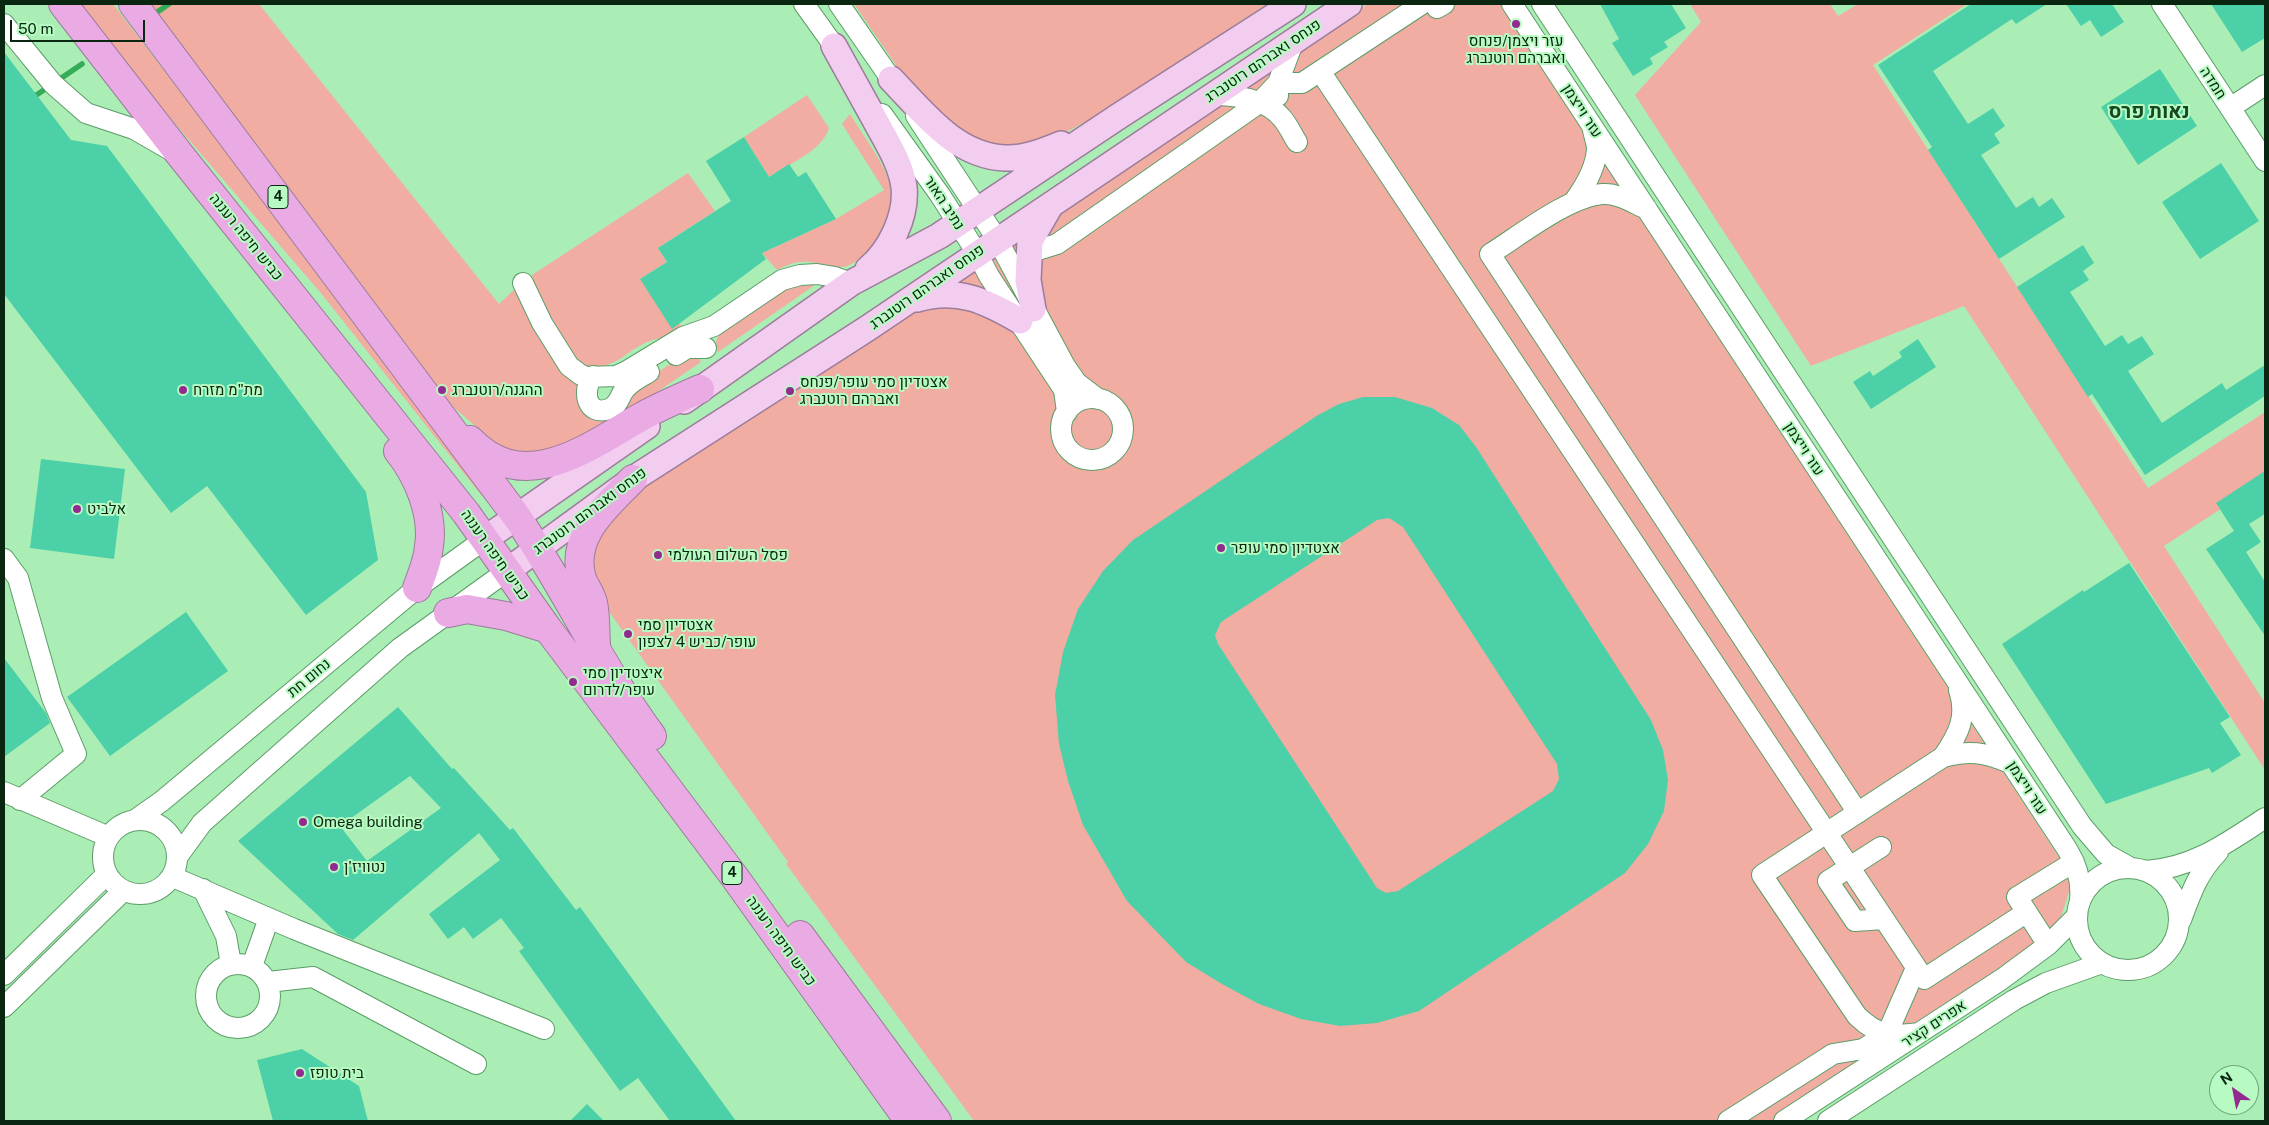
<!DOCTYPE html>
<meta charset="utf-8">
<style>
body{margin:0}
#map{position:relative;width:2269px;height:1125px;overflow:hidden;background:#aaeeb5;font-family:"Public Sans",sans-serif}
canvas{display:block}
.frame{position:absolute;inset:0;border:5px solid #0a2611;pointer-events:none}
.north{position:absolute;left:2209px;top:1065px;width:50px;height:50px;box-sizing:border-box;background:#b7fbc2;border:1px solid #72a67b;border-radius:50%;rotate:327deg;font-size:14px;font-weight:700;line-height:20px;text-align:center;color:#0a2611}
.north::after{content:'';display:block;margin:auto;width:18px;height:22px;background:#922a8f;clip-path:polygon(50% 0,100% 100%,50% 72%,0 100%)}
.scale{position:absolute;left:10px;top:20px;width:135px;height:22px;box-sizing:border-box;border:2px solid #0a2611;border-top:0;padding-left:6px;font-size:15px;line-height:18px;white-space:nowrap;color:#0a2611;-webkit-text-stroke:4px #b7fbc2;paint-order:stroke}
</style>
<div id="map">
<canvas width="2269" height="1125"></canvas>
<div class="frame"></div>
<div class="north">N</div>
<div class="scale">50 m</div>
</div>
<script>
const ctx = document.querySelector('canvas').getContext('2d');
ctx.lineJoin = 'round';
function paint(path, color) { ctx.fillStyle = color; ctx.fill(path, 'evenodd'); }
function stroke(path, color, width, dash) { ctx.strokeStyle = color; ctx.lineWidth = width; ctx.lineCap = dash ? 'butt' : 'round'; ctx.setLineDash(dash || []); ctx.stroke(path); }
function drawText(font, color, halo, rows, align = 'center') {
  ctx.font = font + ' "Public Sans",Heebo,sans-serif'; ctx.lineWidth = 4; ctx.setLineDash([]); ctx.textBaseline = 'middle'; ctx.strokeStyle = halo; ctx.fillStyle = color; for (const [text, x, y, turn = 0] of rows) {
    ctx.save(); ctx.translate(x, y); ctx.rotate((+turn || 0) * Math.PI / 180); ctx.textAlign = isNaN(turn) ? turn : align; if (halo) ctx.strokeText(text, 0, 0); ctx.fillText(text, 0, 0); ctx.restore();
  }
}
const green = new Path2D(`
 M 76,4 L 113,4 L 487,492 L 482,496 L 320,292 L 127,68 Z
 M 150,4 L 259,4 L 499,304 L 516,288 L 581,385 L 617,414 L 625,409 L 629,395 L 635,387 L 684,355 L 698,357 L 701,362 L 628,412 L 550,457 L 513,458 L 452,406 Z
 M 854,4 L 1267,4 L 1098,115 L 1057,137 L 1023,148 L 991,146 L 963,136 L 902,74 Z
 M 1368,4 L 1500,4 L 2068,871 L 2070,889 L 2057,929 L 2035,949 L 1775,1121 L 974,1121 L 786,864 L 788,862 L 587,581 L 589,531 L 632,484 Z
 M 1690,4 L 1830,4 L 1838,16 L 1858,4 L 1967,4 L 1873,65 L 2148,488 L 2265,412 L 2265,480 L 2164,546 L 2265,703 L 2265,770 L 1964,306 L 1811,366 L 1635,95 L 1701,22 Z
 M 807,95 L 829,128 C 822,151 789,164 769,177 L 744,137 Z
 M 850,114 C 876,157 921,204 871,248 C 864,254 853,266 843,267 C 839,268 833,266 828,265 C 804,261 800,259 777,270 L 762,253 L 836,219 L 884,190 L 842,124 Z
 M 688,173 L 715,211 L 658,248 L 667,262 L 640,279 L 683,328 C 671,337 663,336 650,341 C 623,351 619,370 585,366 C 559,344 543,307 532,275 Z
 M 803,283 L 815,285 L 718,352 L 716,342 L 719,334 L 783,287 Z`);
const stream = new Path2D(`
 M 150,17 L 169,4
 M 32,98 L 82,64`);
const building = new Path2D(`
 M 1600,4 L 1671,4 L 1686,28 L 1664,42 L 1668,47 L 1650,58 L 1653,64 L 1633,76 L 1612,43 L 1619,39 Z
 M 1971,4 L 2047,4 L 2016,24 L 2012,19 L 1933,71 L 1968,124 L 1993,108 L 2005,126 L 1994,134 L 2000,143 L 1981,155 L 2016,208 L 2033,197 L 2039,207 L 2052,198 L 2065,217 L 1999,259 L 1928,150 L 1932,147 L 1878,65 Z
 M 2066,4 L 2112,4 L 2124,22 L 2101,37 L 2090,20 L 2081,26 Z
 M 2211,4 L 2265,4 L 2265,38 L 2242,52 Z
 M 4,52 L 71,140 L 107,146 L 366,492 L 378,560 L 306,615 L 207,486 L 171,513 L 4,294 Z
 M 2160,69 L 2197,126 L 2138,165 L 2101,107 Z
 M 744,137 L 769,177 L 789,164 L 798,177 L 806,172 L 836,219 L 762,253 L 766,259 L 672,329 L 640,279 L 667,262 L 658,248 L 731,201 L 706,161 Z
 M 2221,163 L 2259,221 L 2200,259 L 2162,202 Z
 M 2083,245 L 2094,263 L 2083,271 L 2089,280 L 2070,292 L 2105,346 L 2122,335 L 2128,344 L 2142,336 L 2154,354 L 2128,371 L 2162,423 L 2222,383 L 2226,390 L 2265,365 L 2265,396 L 2145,475 L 2092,394 L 2088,397 L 2017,287 Z
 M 1918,339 L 1936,367 L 1871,409 L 1853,382 L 1870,371 L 1873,376 L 1902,357 L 1899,352 Z
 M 1363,397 L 1395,397 L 1432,408 L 1459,425 L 1476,447 L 1651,720 L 1663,750 L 1668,780 L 1664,811 L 1648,844 L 1625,873 L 1419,1011 L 1377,1023 L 1340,1026 L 1301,1019 L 1259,1004 L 1222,984 L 1186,962 L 1127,901 L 1083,825 L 1068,781 L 1059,744 L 1055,695 L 1063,652 L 1078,609 L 1103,571 L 1133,540 L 1318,415 L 1339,404 ZM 1389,518 L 1403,527 L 1557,764 L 1559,779 L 1553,791 L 1398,891 L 1386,893 L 1377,888 L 1218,644 L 1215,635 L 1221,622 L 1377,520 Z
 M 41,459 L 125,469 L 114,559 L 30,548 Z
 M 2265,471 L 2265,514 L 2249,524 L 2261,542 L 2246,552 L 2265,582 L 2265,636 L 2206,549 L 2234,531 L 2216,503 Z
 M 2129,563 L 2230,717 L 2220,723 L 2241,755 L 2212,773 L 2209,768 L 2106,804 L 2002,644 L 2083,590 L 2084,592 Z
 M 186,612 L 228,671 L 110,756 L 67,697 Z
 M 4,658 L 46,713 L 50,723 L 4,757 Z
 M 398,707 L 452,769 L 454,768 L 510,830 L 513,828 L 576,910 L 580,907 L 736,1121 L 670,1121 L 638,1078 L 620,1091 L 519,951 L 524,948 L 501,918 L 473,939 L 464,927 L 448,939 L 429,914 L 500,860 L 479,833 L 353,940 L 338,934 L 238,841 ZM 410,776 L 441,808 L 367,861 L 340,826 Z
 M 302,1049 L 359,1086 L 368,1121 L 273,1121 L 257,1060 Z
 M 587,1104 L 604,1121 L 570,1121 Z`);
const minor = new Path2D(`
 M 804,4 L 842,57
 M 839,4 L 900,92
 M 1435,4 L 1437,8 L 1444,4
 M 1512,4 L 2067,849 C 2077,865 2082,881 2080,900
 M 1542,4 L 2082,826 L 2106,854 L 2131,868
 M 2162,4 L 2265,161
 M 4,24 L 53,84 L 86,113 L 134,129 L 174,152
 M 1320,71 L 1924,979 L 2027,912
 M 1212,95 C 1235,95 1266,99 1282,118 C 1288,125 1292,134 1297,142
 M 1278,96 L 1278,83 L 1294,40
 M 2230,108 L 2265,85
 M 882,114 L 940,195 L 977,253 L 989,276 L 1064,390 L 1067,412
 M 916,116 L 997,239 L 1065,366 L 1077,383 L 1098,399
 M 1575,200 C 1585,186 1596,167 1597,149 C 1597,143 1594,136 1593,130
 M 1647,209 C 1633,203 1618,193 1603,194 C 1569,196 1519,236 1490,254 L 1858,813
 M 1028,253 L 1057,244 L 1259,103 L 1278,83 L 1302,83 L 1422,4
 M 523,283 L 542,323 L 569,366 L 581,375 L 587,377 L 616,376 L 627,371 L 683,337 L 714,326 L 782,280 L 800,275 L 817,274 L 835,277 L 851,283
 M 676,355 L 687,348 L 706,348
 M 593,376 C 581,391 587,417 609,409 C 620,405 619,395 626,388 C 632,381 641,377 649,372
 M1061 429a31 31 0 1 1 62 0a31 31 0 1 1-62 0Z
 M 4,559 L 18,578 L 52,698 L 76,754 L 20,800
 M 1943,757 C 1958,735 1968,717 1959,690
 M 4,792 L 109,837
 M103 857a37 37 0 1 1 74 0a37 37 0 1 1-74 0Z
 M 135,820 L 162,801 L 417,588 L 485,539
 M 1881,847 L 1828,881 L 1855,921 L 1884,919
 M 178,856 L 202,823 L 400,648 L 507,571
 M2077 919a51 51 0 1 1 102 0a51 51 0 1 1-102 0Z
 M 2146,871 C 2193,868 2227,843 2265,818
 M 173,877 L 294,929 L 544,1029
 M 203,889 L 226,936 L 231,964
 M 2181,920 C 2191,893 2197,874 2218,852
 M 2048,945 L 2017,897 L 2074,862
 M206 996a32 32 0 1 1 64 0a32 32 0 1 1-64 0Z
 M 252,966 L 269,918
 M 4,975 L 107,874
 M 268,982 L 313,977 L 476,1064
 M 4,1007 L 123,891
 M 1919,1033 C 1891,1037 1878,1036 1857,1016 L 1762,875 L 1943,757 C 1970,750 1984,752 2010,763
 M 1728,1121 L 1833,1054 L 1863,1049 L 1887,1034 L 1916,968
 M 1784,1121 L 2002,979 L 2048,945 L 2077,916
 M 1828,1121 L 2014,1000 L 2046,983 L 2102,963`);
const major = new Path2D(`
 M 834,46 C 848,71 861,95 875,120 C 886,141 901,163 904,187 C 907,216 890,251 868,269
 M 891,79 C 923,112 955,156 1005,158 C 1024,159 1044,151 1061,144
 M 917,299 C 957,287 986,301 1020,321
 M 1033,309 L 1028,280 L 1030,241 L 1049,208
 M 684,401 L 851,283 L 939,236 L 1119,116 L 1293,4
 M 485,539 L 647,426
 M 507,571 L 633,479 L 868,328 L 1349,4`);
const highway = new Path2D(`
 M 63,4 L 181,156 L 466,513 L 548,629 L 736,879 L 909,1121
 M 133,4 L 517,517 C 565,588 601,667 652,736
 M 470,440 C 525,497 588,447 641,417 C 660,406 680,398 700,389
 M 398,451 C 418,476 434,514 429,546 C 428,561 422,574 417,588
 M 448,613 L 467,609 L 506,616 L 548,629
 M 596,645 C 595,632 596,616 593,603 C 591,594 585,587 582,579 C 569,536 607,506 633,479
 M 800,935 L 937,1121`);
const markers = [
 [1516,24,5,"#922a8f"],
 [183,390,5,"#922a8f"],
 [442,390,5,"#922a8f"],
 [790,391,5,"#922a8f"],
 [77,509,5,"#922a8f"],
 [1221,548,5,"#922a8f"],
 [658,555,5,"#922a8f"],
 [628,634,5,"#922a8f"],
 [573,682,5,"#922a8f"],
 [303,822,5,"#922a8f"],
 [334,867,5,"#922a8f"],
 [300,1073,5,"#922a8f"]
];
const shields = [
 [278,197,20],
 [732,873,20]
];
const shieldNames = [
 ["4",278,197],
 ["4",732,873]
];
const poiNames = [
 ["עזר ויצמן/פנחס",1516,41,"center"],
 ["ואברהם רוטנברג",1516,58,"center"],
 ["אצטדיון סמי עופר/פנחס",800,382],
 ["ואברהם רוטנברג",800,399],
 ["מת\"מ מזרח",193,390],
 ["ההגנה/רוטנברג",452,390],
 ["אלביט",87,509],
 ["אצטדיון סמי עופר",1231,548],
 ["פסל השלום העולמי",668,555],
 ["אצטדיון סמי",638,625],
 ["עופר/כביש 4 לצפון",638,642],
 ["איצטדיון סמי",583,673],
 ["עופר/לדרום",583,690],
 ["Omega building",313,822],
 ["נטוויז'ן",344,867],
 ["בית טופז",310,1073]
];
const streetNames = [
 ["פנחס ואברהם רוטנברג",1263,61,-34],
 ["חמדה",2213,83,57],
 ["עזר וייצמן",1582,111,57],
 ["נתיב האור",944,203,57],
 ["כביש חיפה רעננה",246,237,51],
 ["פנחס ואברהם רוטנברג",927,287,-35],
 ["עזר וייצמן",1804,449,57],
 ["פנחס ואברהם רוטנברג",590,511,-36],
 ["כביש חיפה רעננה",495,555,55],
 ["נחום חת",309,678,-40],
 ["עזר וייצמן",2027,788,57],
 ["כביש חיפה רעננה",781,941,54],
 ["אפרים קציר",1934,1024,-33]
];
const districtNames = [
 ["נאות פרס",2149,112]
];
paint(green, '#f1ada2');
stroke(stream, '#35ad58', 5.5);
paint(building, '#4cd0a7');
stroke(minor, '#5c9d69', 22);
stroke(major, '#9c7c9b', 28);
stroke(highway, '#9c7c9b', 30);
stroke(minor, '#fff', 20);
stroke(major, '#f2cdef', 25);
stroke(highway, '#eaabe5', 28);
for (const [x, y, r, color] of markers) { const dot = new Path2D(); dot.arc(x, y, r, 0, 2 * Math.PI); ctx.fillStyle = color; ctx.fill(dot); stroke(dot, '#b7fbc2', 2); }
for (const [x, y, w] of shields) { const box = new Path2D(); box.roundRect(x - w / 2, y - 11.5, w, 23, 4); ctx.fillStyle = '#b7fbc2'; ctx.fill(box); stroke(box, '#0a2611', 1); }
drawText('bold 14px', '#0a2611', null, shieldNames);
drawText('15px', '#0a2611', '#b7fbc2', poiNames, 'left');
drawText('15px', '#0a2611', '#b7fbc2', streetNames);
drawText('bold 20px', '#164823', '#b7fbc2', districtNames);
</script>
